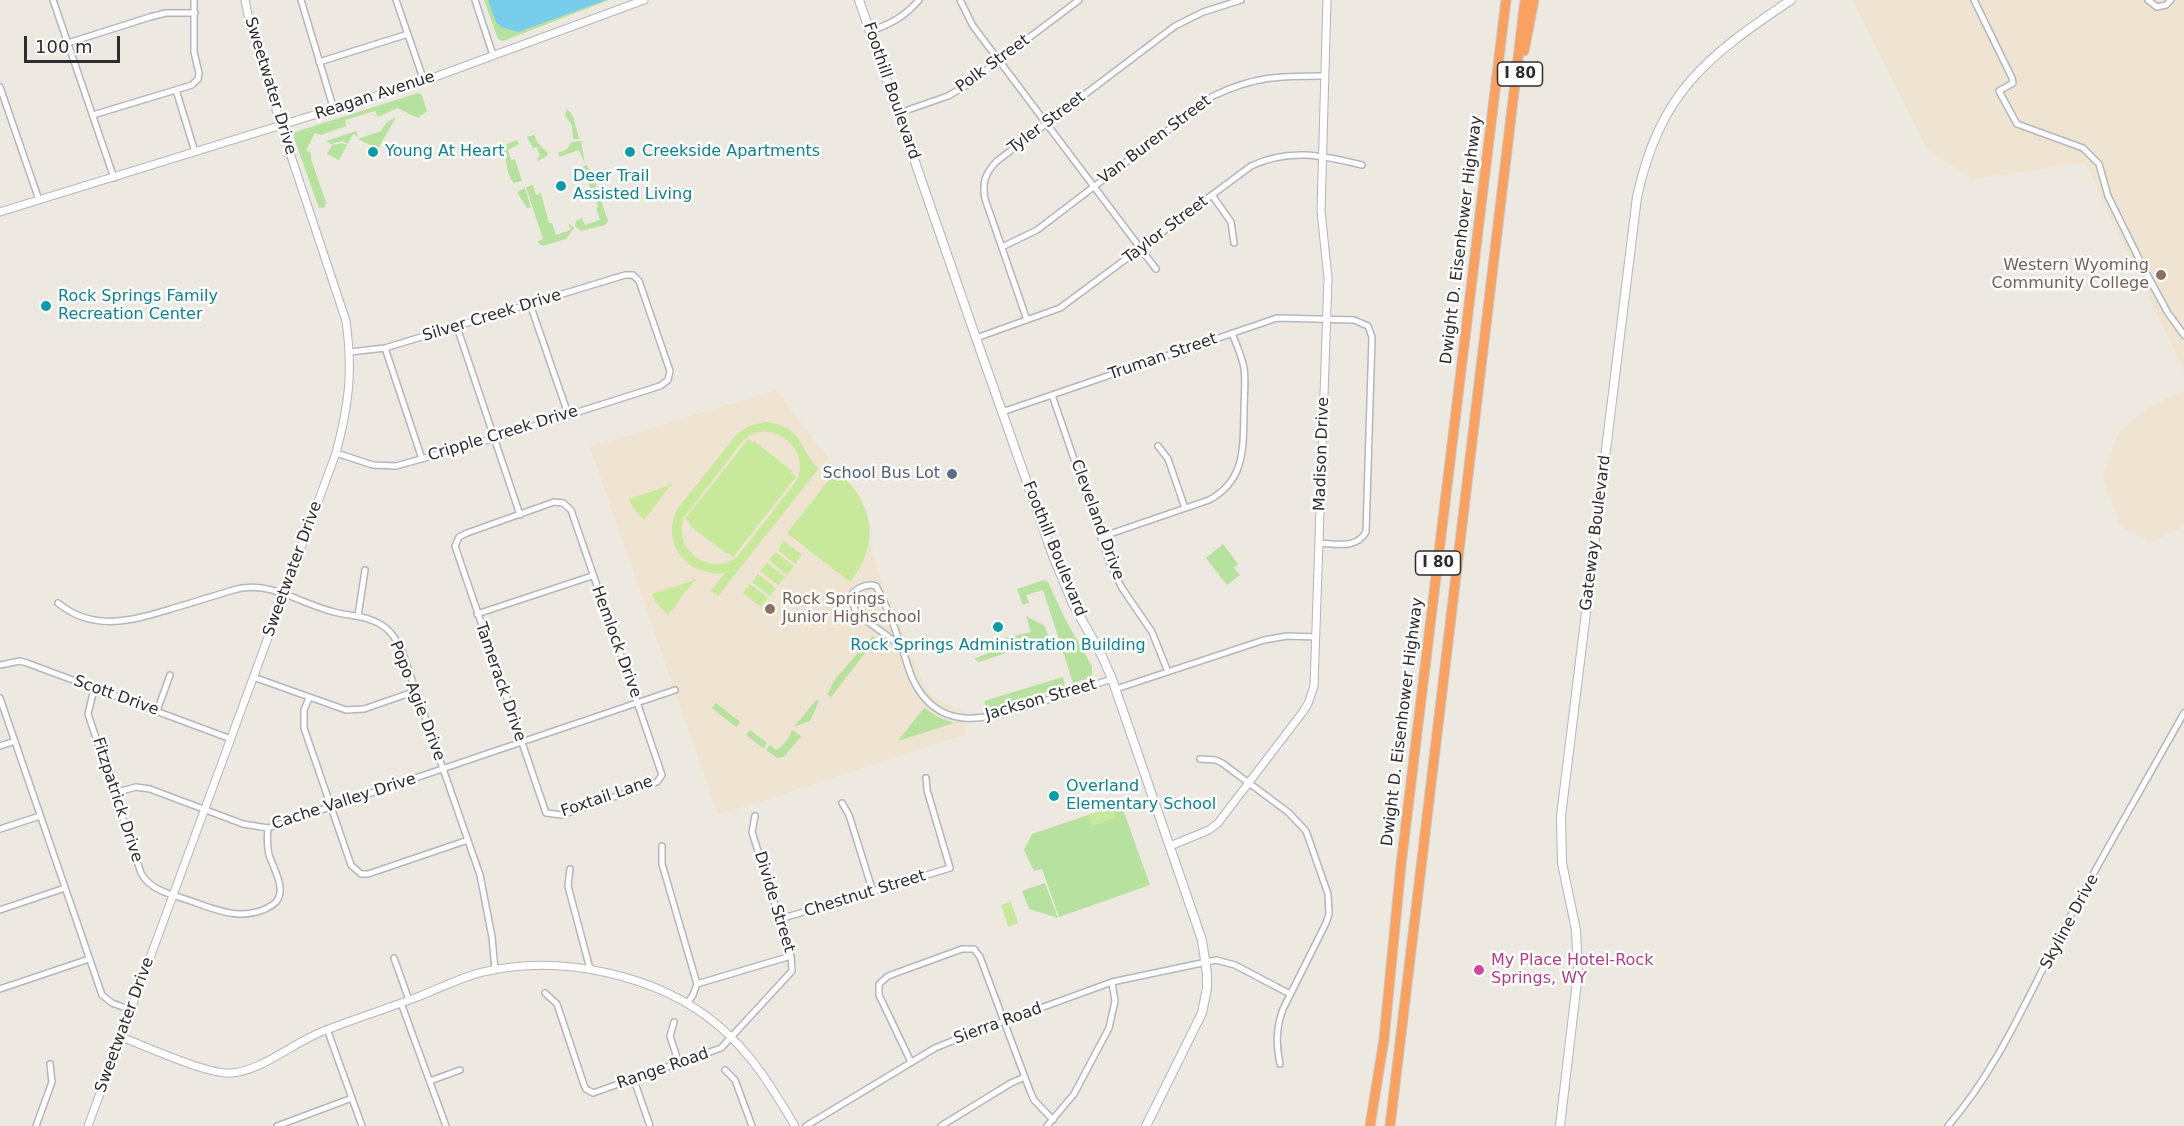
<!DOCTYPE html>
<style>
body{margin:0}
#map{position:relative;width:2184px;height:1126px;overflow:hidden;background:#ede8e0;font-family:"DejaVu Sans",sans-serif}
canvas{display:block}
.scale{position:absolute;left:24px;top:36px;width:96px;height:27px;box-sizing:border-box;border:3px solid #2d2d2d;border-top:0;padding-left:8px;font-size:18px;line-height:21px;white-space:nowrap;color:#2d2d2d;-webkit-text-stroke:4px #fff;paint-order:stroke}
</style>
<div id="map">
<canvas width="2184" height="1126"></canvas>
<div class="scale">100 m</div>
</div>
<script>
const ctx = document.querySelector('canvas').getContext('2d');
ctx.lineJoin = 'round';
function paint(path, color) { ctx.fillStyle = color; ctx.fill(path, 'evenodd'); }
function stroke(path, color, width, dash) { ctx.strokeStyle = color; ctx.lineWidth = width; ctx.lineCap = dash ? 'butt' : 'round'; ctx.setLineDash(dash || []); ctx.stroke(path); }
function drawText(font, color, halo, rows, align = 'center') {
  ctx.font = font + ' "DejaVu Sans",sans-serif'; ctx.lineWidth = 5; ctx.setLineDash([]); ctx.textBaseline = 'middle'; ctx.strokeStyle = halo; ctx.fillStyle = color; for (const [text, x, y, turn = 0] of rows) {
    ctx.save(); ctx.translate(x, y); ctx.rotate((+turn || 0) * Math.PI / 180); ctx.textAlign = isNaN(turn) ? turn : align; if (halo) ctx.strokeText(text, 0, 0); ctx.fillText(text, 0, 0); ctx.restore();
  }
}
const education = new Path2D(`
 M 1853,0 L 2184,0 L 2184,371 L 2085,163 L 1972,179 L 1927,149 Z
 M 776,390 L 837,470 L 858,493 L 868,514 L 873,554 L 882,585 L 904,634 L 924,686 L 930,694 L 947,705 L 964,709 L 965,735 L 718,815 L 590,447 Z
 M 2184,391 L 2184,526 L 2149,543 L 2120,525 L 2102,477 L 2118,434 L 2147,408 Z`);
const green = new Path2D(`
 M 484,0 L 609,0 L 503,41 L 498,39 Z
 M 418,93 L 422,95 L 427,111 L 418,118 L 397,108 L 378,117 L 375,111 L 345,120 L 346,126 L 321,135 L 315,133 L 306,150 L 311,153 L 311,159 L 326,202 L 325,207 L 319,208 L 294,138 L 295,132 Z
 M 567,109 L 573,116 L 579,139 L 573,139 L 572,126 L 565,115 Z
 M 396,117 L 378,149 L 358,139 L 381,131 L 387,122 Z
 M 356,131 L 358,136 L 353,134 L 348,144 L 342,141 L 331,144 L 326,141 Z
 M 533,135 L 535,136 L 537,142 L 548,153 L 547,156 L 538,161 L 537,158 L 540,156 L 537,147 L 533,148 L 527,137 Z
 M 517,140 L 519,144 L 508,150 L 511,160 L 515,159 L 522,181 L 514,183 C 504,173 509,157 500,147 Z
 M 581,141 L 585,164 L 579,150 L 559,157 L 558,153 L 567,149 L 572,142 Z
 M 342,143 L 347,145 L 339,160 L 327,154 L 332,145 Z
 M 587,165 L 592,173 L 608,221 L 605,225 L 580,231 L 575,226 L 576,221 L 582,218 L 585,225 L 600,220 L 596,208 L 598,207 L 582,167 Z
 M 533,185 L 536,195 L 541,193 L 549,223 L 552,223 L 556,235 L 571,230 L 568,223 L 574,228 L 566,239 L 543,246 L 538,243 L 538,241 L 543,239 L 526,187 Z
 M 525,188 L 531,207 L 527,208 L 517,192 Z
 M 1223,544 L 1238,564 L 1234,568 L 1240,575 L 1227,585 L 1206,558 Z
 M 1044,580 L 1048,582 L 1065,619 L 1092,666 L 1092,675 L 1086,679 L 1073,683 L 1043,590 L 1026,595 L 1029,603 L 1023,605 L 1017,589 Z
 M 1026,616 L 1045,626 L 1049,640 L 1014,651 L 1008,648 L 1005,638 L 1031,632 Z
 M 873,636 L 876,639 L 831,697 L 827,694 L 835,679 Z
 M 1005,649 L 1006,653 L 979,662 L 974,659 L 995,650 Z
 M 1063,677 L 1065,686 L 1061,687 L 992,709 L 986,707 L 984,701 Z
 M 817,699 L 819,701 L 810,721 L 794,727 Z
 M 716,703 L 740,722 L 736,727 L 712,708 Z
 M 924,708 L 938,717 L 954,723 L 898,741 Z
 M 750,730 L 767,743 L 763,748 L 746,735 Z
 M 792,730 L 801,736 L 784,757 L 777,758 L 766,750 L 770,745 L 776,750 C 784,745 789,739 792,730 Z
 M 1121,804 L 1150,885 L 1059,917 L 1042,869 L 1034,871 L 1024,850 L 1032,834 Z
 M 1045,883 L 1058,918 L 1029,909 L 1022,891 Z`);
const pitch = new Path2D(`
 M 766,422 C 807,428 796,449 819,468 L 718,596 L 711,591 L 725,573 C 687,577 658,542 679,507 L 737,434 L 749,426 ZM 763,431 C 788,433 806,453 798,479 L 737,557 C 710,577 674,551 683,519 L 742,442 L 750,435 Z
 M 748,439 L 753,443 L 754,441 L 792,471 L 791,473 L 796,477 L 733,557 L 728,553 L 727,554 L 689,525 L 690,523 L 685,519 Z
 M 837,470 C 873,503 882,542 850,582 L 787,533 Z
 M 671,483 L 672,485 L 669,487 L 644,520 L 634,509 L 629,499 L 668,486 Z
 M 784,541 L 802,555 L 795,564 L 778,550 Z
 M 776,552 L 794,566 L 787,575 L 769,560 Z
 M 767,563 L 785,577 L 778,585 L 760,571 Z
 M 758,574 L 776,588 L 770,596 L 752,582 Z
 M 694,578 L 696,580 L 693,582 L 668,615 L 657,604 L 652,594 L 692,581 Z
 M 750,584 L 768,598 L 761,607 L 743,593 Z
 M 1112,807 L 1116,818 L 1091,826 L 1088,815 Z
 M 1011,902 L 1018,923 L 1008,927 L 1001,905 Z`);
const water = new Path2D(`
 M 488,0 L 606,0 L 518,32 L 501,27 L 496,22 Z`);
const minor = new Path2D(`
 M 53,0 L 114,178
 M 301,0 L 334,110
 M 396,0 L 424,81
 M 475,0 L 493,55
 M 960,0 L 973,26 L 1156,269
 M 1974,0 L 2012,78 L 2013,83 L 1999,91 L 2017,124 L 2083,148 L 2099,164 L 2108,196 L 2144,269 L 2168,313 L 2184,335
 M 2148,0 L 2157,7 L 2166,5 L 2171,0
 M 870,31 C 891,24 904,17 919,0
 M 68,43 L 150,17 L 166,13 L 195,13
 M 319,62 L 408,34
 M 0,87 L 39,200
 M 176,90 L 195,152
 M 899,113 L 948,96 L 965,86 L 1079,0
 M 93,115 L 192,85 L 198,79 L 199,73 L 194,52 L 194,0
 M 1212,195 L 1231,222 L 1234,243
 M 1002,247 L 1037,230 L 1213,96 C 1255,76 1279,76 1324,76
 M 530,304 L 568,414
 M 1027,320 L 985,199 C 982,183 985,173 997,161 L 1175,26 L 1203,12 L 1241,0
 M 457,327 L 520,515
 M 976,338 L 1060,308 L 1251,166 C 1289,148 1322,155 1362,165
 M 385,348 L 422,459
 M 1052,395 L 1110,564 L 1122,588 L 1152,632 L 1168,672
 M 1002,412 L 1277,318 L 1354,320 L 1368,326 L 1372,337 L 1366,532 C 1356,549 1337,544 1319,543
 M 1158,446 L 1168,459 L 1185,508
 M 336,453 L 373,465 L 396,466 L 496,438 L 660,386 L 668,380 L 670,371 L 639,281 L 633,275 L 625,275 L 385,348 L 350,352
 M 554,502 L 563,503 L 571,510 L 662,775 L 657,782 L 562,815 L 546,813 L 455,546 L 459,537 L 467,533 Z
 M 1101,537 L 1209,500 C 1246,480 1243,447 1244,410 C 1244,397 1246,382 1244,368 C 1242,356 1236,344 1232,333
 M 58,603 C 94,633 134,620 174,608 C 195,602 216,595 237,589 C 271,581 301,604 334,612 C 349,616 364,615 378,623 C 390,629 396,639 402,651 L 480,875 L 492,937 L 495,970
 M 477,614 L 592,576
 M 358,616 L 365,570
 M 901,646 L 856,613 L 851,596 C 855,588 868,583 876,586 C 885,602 892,620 898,637 C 904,651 907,667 913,680 C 941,737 991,717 1038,703 C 1063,695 1087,687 1112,679
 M 0,665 L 20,661 L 27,663 L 231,739
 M 253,677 L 346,710 L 364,709 L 416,691
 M 94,689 L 88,714 L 141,873 C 150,890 170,894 188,900 C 214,909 236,920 263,910 C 269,907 275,905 278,899 C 285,887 273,867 269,855 C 267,846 267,837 268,828
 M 1116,689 L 1264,640 L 1287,636 L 1316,637
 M 0,698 L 102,995 L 112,1003 L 131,1010
 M 309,698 L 304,710 L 304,728 L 351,865 L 361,874 L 368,874 L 468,840
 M 157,711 L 170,675
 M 0,746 L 15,741
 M 1200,759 L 1216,760 L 1222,763 L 1288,812 L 1306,831 L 1328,894 L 1329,914 L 1326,923 L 1283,1009 C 1276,1028 1276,1044 1280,1064
 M 114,793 L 136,787 L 150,789 L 243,824 L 268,828 L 675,690
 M 842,803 L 849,815 L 873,892
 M 0,829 L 40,816
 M 662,846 L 662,864 L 697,984 L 693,995 L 687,1004
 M 570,869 L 568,886 L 590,969
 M 0,910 L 65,888
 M 780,919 L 950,868 L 927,790 L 926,778
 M 394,958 L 409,1000
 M 697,984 L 791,956
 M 0,989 L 89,959
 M 545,993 L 557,1004 L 584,1085 L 586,1089 L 593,1093 L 721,1048 L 792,971 L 791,956 L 752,832 L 755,816
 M 401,1003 L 446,1126
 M 674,1022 L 670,1036 L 679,1064
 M 327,1029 L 362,1126
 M 911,1062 L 879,995 L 879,984 L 888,976 L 962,949 L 974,949 L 980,957 L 1030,1091 L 1034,1100 L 1053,1120
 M 725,1070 L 735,1080 L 752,1126
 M 634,1080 L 650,1126
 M 430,1081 L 460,1070
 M 36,1126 L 52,1082 L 50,1064
 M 277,1126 L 352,1098
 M 806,1126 L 935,1048 L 972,1033 L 1112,982 L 1216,960 L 1235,965 L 1290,994
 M 941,1126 L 1011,1083 L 1025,1077
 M 1047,1126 L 1074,1094 L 1109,1028 L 1115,1001 L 1112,982
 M 1948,1126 C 1995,1072 2023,1007 2055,945 C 2096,866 2141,790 2184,713`);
const tertiary = new Path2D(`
 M 0,212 L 424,81 L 644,0
 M 1170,846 L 1209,830 L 1218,823 L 1302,713 L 1308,704 L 1314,686 L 1328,278 L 1321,211 L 1327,0
 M 121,1037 C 146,1046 207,1075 232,1073 C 264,1070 295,1041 326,1030 C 357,1018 389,1008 420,996 C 440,988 462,977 483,972 C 560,954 658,974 719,1026 C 752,1054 773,1089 795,1126
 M 88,1126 L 336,453 C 349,404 353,372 346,321 L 281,126 L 250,24 L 245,0`);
const secondary = new Path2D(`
 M 859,0 L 976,338 L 1053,556 L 1073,604 L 1101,654 L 1112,679 L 1202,940 L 1207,974 L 1207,988 L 1202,1013 L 1146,1126
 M 1560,1126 L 1578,973 L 1576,930 L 1562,863 L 1561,816 L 1637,197 C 1660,92 1706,57 1791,0`);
const motorway = new Path2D(`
 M 1524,51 L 1534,0
 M 1370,1126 L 1384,1039 L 1401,865 L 1506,0
 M 1390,1126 L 1525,0`);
const markers = [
 [373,152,6,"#0f9aa8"],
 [630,152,6,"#0f9aa8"],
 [561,186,6,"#0f9aa8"],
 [2161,275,6,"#8d6e63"],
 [46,306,6,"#0f9aa8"],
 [952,474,6,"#5c6f8a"],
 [770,609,6,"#8d6e63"],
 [998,627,6,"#0f9aa8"],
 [1054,796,6,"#0f9aa8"],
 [1479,970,6,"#d1479c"]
];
const shields = [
 [1520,74,45],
 [1438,563,45]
];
const shieldNames = [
 ["I 80",1520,74],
 ["I 80",1438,563]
];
const streetNames = [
 ["Polk Street",993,64,-36],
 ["Sweetwater Drive",270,86,73],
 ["Foothill Boulevard",891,91,71],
 ["Reagan Avenue",375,96,-18],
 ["Tyler Street",1047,123,-37],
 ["Van Buren Street",1155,140,-37],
 ["Taylor Street",1166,230,-37],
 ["Dwight D. Eisenhower Highway",1462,240,-83],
 ["Silver Creek Drive",492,316,-17],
 ["Truman Street",1163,357,-19],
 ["Cripple Creek Drive",503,434,-17],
 ["Madison Drive",1322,454,-88],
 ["Cleveland Drive",1097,520,70],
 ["Gateway Boulevard",1596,533,-83],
 ["Foothill Boulevard",1054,549,68],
 ["Sweetwater Drive",293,569,-70],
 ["Hemlock Drive",616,642,70],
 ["Tamerack Drive",500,682,71],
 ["Scott Drive",116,696,20],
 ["Jackson Street",1041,700,-16],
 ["Popo Agie Drive",417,701,69],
 ["Dwight D. Eisenhower Highway",1403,722,-83],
 ["Foxtail Lane",607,797,-19],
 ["Fitzpatrick Drive",117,800,72],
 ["Cache Valley Drive",344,802,-18],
 ["Chestnut Street",865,894,-17],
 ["Divide Street",774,902,73],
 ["Skyline Drive",2070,922,-62],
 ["Sierra Road",998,1024,-20],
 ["Sweetwater Drive",125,1025,-70],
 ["Range Road",663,1069,-19]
];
const cultureNames = [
 ["Young At Heart",385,152],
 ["Creekside Apartments",642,152],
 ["Deer Trail",573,177],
 ["Assisted Living",573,195],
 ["Rock Springs Family",58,297],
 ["Recreation Center",58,315],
 ["Rock Springs Administration Building",998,646,"center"],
 ["Overland",1066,787],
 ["Elementary School",1066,805]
];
const educationNames = [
 ["Western Wyoming",2149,266],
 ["Community College",2149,284],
 ["Rock Springs",782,600,"left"],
 ["Junior Highschool",782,618,"left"]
];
const serviceNames = [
 ["School Bus Lot",940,474]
];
const hotelNames = [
 ["My Place Hotel-Rock",1491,961],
 ["Springs, WY",1491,979]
];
paint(education, '#eee4d1');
paint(green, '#b6e19f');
paint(pitch, '#c8e89c');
paint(water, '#78cdea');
stroke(minor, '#b3b6bf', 8);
stroke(tertiary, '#b3b6bf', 9);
stroke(secondary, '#b3b6bf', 10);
stroke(motorway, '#c8c8c8', 11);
stroke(minor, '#fff', 5);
stroke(tertiary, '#fff', 7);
stroke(secondary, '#fff', 8);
stroke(motorway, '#f8a161', 9);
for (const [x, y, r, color] of markers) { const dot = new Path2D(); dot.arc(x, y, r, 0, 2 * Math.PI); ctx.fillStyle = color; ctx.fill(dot); stroke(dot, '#fff', 2); }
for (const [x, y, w] of shields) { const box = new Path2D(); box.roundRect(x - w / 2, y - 12, w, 24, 4.5); ctx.fillStyle = '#fff'; ctx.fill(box); stroke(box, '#2d2d2d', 1.5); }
drawText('bold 15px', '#2d2d2d', null, shieldNames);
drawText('16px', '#2d2d2d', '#fff', streetNames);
drawText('16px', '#0d838f', '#fff', cultureNames, 'left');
drawText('16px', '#785e54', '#fff', educationNames, 'right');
drawText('16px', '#4e5e75', '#fff', serviceNames, 'right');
drawText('16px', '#b23c85', '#fff', hotelNames, 'left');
</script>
